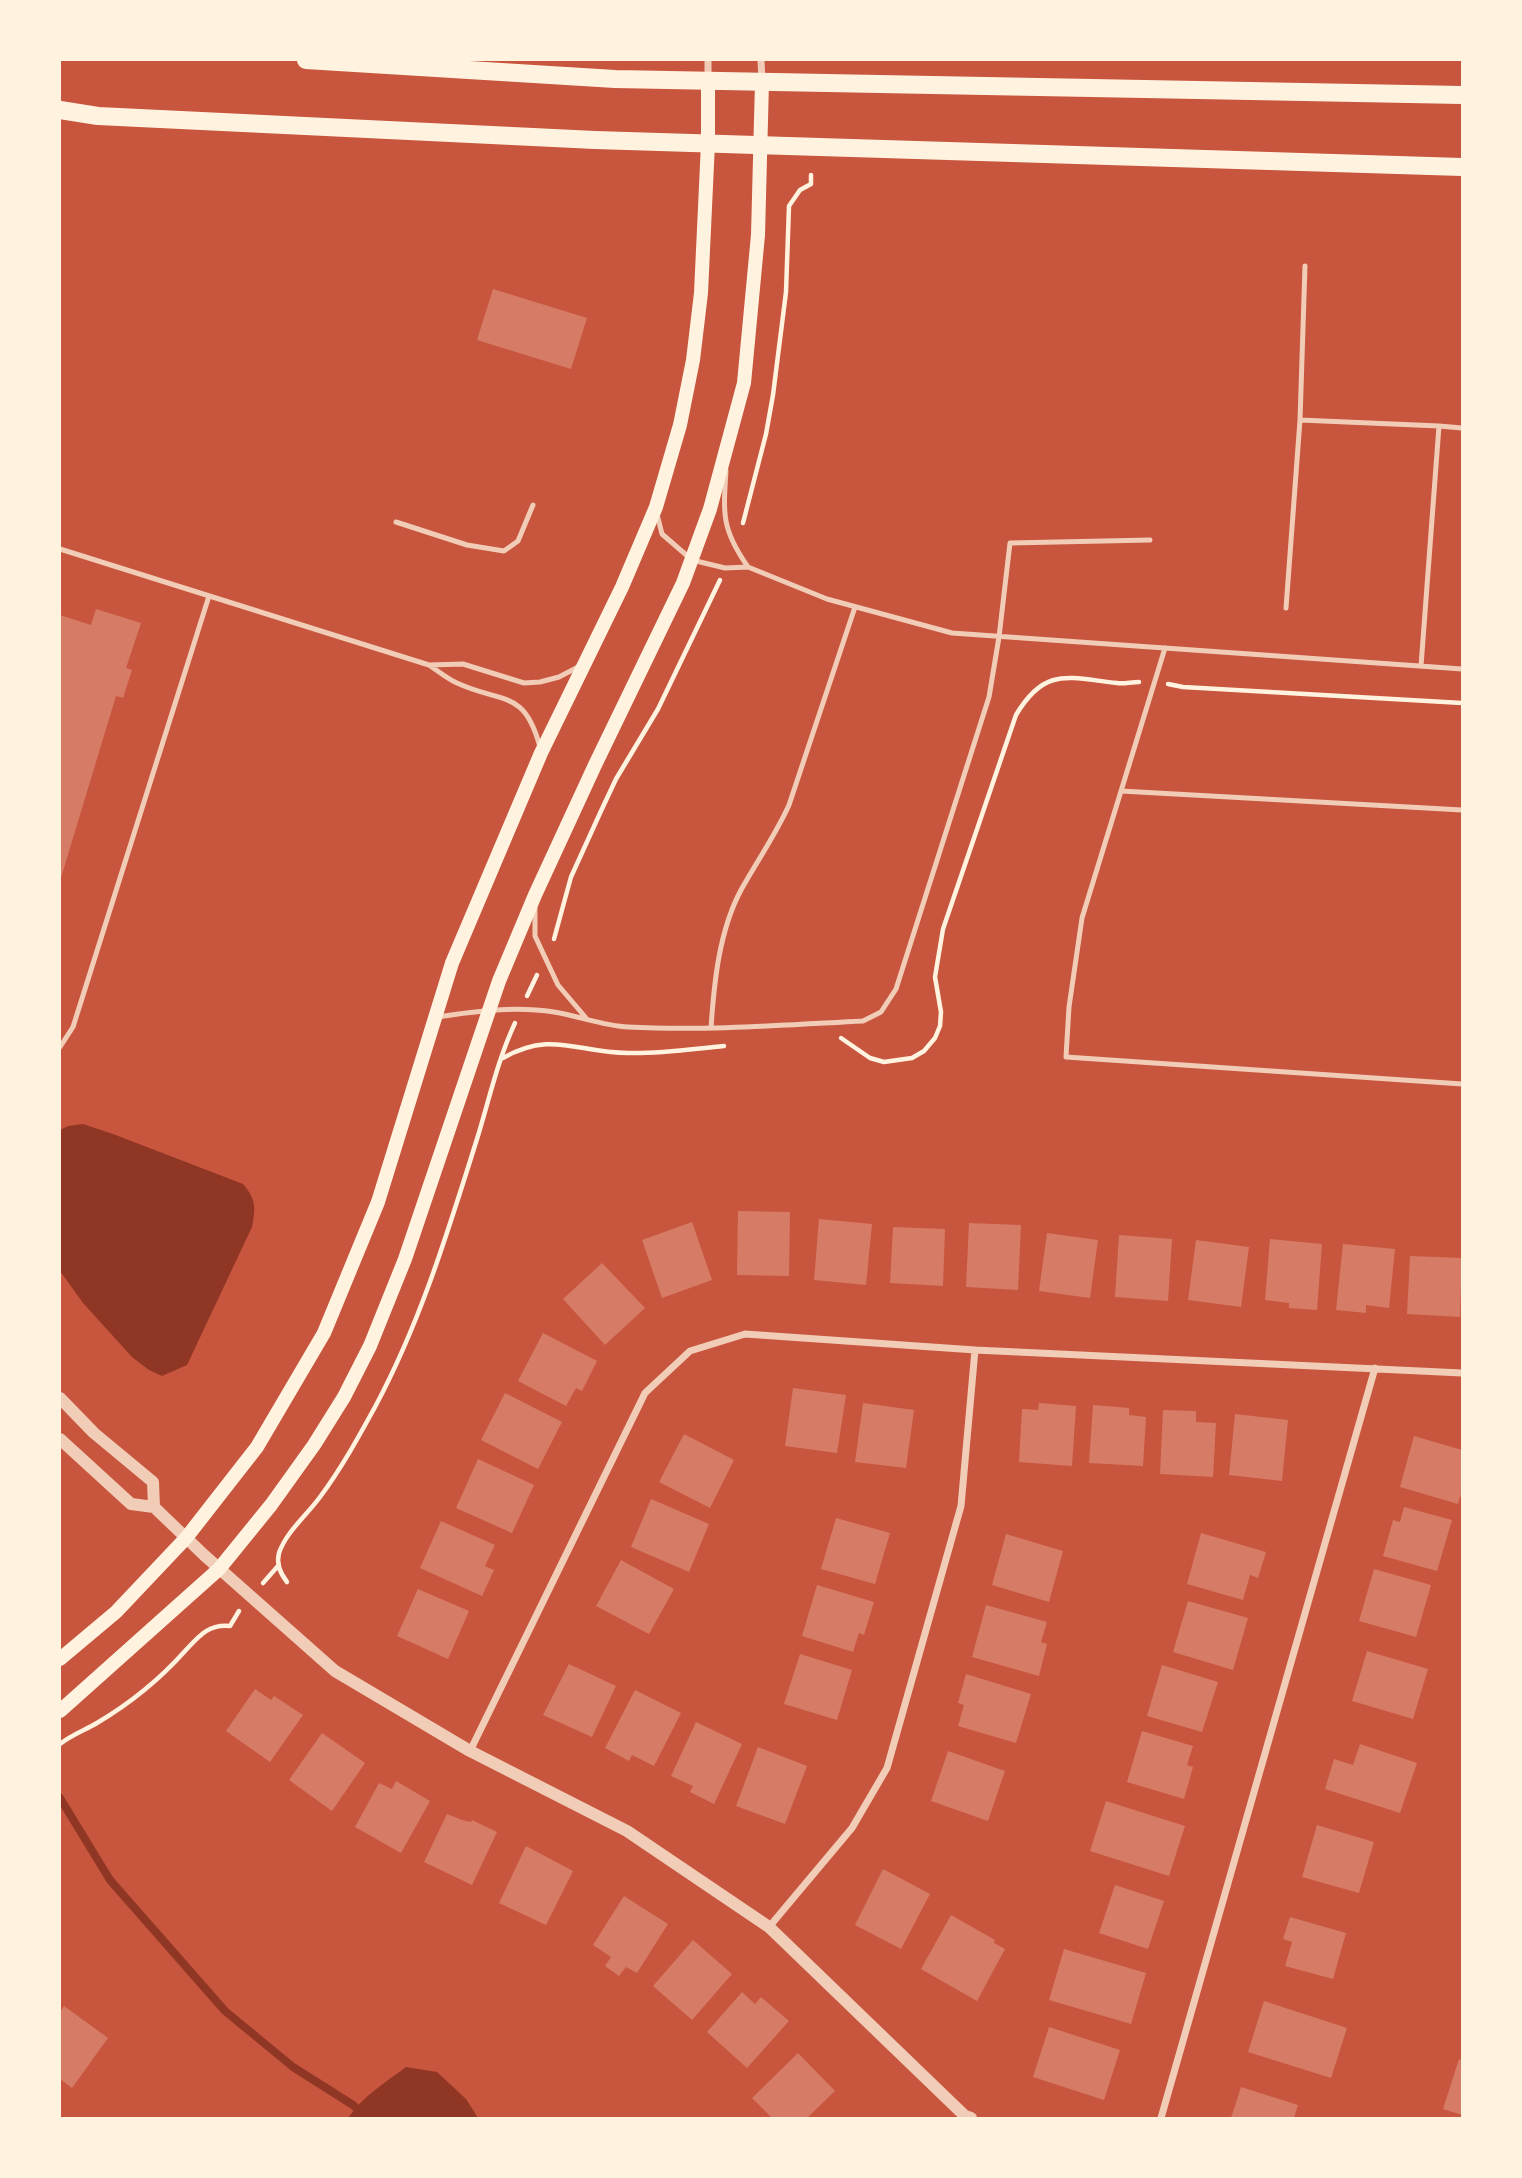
<!DOCTYPE html>
<style>
body{margin:0}
#map{position:relative;width:1522px;height:2178px;overflow:hidden;background:#c8553d;font-family:Ubuntu,sans-serif}
canvas{display:block}
.frame{position:absolute;inset:0;border:61px solid #fff3e0;pointer-events:none}
</style>
<div id="map">
<canvas width="1522" height="2178"></canvas>
<div class="frame"></div>
</div>
<script>
const ctx = document.querySelector('canvas').getContext('2d');
ctx.lineJoin = 'round';
function paint(path, color) { ctx.fillStyle = color; ctx.fill(path, 'evenodd'); }
function stroke(path, color, width, dash) { ctx.strokeStyle = color; ctx.lineWidth = width; ctx.lineCap = dash ? 'butt' : 'round'; ctx.setLineDash(dash || []); ctx.stroke(path); }
const water = new Path2D(`
 M 83,1124 L 113,1134 L 243,1184 C 256,1199 256,1208 252,1227 L 187,1365 L 162,1376 L 149,1370 L 132,1357 L 83,1303 L 60,1271 L 60,1130 L 68,1126 Z
 M 406,2067 L 437,2072 L 466,2099 L 478,2118 L 348,2118 C 362,2097 386,2082 406,2067 Z`);
const stream = new Path2D(`
 M 60,1798 L 110,1880 L 225,2011 L 293,2067 L 353,2105 L 368,2118`);
const building = new Path2D(`
 M 493,289 L 587,318 L 571,369 L 477,340 Z
 M 96,609 L 141,623 L 126,668 L 132,670 L 123,698 L 116,696 L 60,881 L 60,615 L 91,625 Z
 M 738,1211 L 790,1212 L 789,1276 L 737,1275 Z
 M 819,1219 L 872,1224 L 866,1285 L 814,1280 Z
 M 692,1222 L 712,1280 L 662,1298 L 642,1240 Z
 M 969,1223 L 1021,1225 L 1018,1290 L 966,1287 Z
 M 893,1227 L 945,1229 L 943,1286 L 890,1283 Z
 M 1047,1233 L 1098,1240 L 1090,1298 L 1039,1291 Z
 M 1119,1235 L 1172,1239 L 1168,1301 L 1115,1297 Z
 M 1270,1239 L 1322,1244 L 1317,1310 L 1289,1308 L 1289,1303 L 1265,1300 Z
 M 1196,1240 L 1249,1247 L 1241,1307 L 1188,1300 Z
 M 1343,1244 L 1395,1249 L 1389,1308 L 1366,1305 L 1366,1313 L 1336,1310 Z
 M 1410,1256 L 1462,1258 L 1460,1317 L 1407,1314 Z
 M 602,1263 L 645,1308 L 605,1345 L 563,1299 Z
 M 543,1333 L 597,1361 L 582,1391 L 576,1388 L 566,1406 L 518,1381 Z
 M 793,1388 L 846,1395 L 837,1453 L 785,1446 Z
 M 505,1393 L 562,1422 L 538,1469 L 481,1440 Z
 M 863,1403 L 914,1410 L 906,1468 L 855,1462 Z
 M 1039,1403 L 1076,1406 L 1072,1466 L 1019,1462 L 1022,1409 L 1038,1410 Z
 M 1093,1405 L 1129,1408 L 1129,1415 L 1146,1417 L 1143,1466 L 1089,1463 Z
 M 1163,1410 L 1196,1411 L 1196,1422 L 1216,1423 L 1213,1477 L 1160,1474 Z
 M 1235,1414 L 1288,1420 L 1282,1481 L 1229,1475 Z
 M 684,1434 L 734,1460 L 710,1508 L 659,1482 Z
 M 1414,1436 L 1462,1450 L 1462,1491 L 1458,1504 L 1400,1487 Z
 M 478,1459 L 534,1485 L 512,1533 L 456,1508 Z
 M 651,1499 L 709,1524 L 689,1572 L 631,1547 Z
 M 1404,1507 L 1452,1520 L 1437,1571 L 1383,1556 L 1393,1520 L 1400,1522 Z
 M 836,1518 L 890,1533 L 875,1584 L 821,1569 Z
 M 441,1521 L 495,1545 L 485,1566 L 494,1570 L 482,1596 L 420,1568 Z
 M 1201,1533 L 1266,1552 L 1258,1578 L 1250,1575 L 1243,1600 L 1187,1584 Z
 M 1006,1534 L 1063,1551 L 1049,1602 L 992,1585 Z
 M 621,1560 L 674,1589 L 649,1634 L 596,1606 Z
 M 1374,1569 L 1431,1585 L 1416,1637 L 1359,1621 Z
 M 817,1585 L 874,1602 L 864,1635 L 859,1633 L 853,1652 L 802,1636 Z
 M 418,1589 L 469,1611 L 448,1659 L 397,1636 Z
 M 1188,1601 L 1248,1618 L 1233,1670 L 1173,1652 Z
 M 986,1605 L 1047,1622 L 1041,1642 L 1047,1644 L 1039,1676 L 972,1657 Z
 M 1367,1651 L 1428,1669 L 1413,1719 L 1352,1701 Z
 M 800,1654 L 852,1670 L 837,1720 L 784,1704 Z
 M 569,1664 L 616,1686 L 592,1737 L 543,1715 Z
 M 1162,1665 L 1218,1682 L 1202,1732 L 1147,1716 Z
 M 966,1674 L 1031,1694 L 1016,1743 L 958,1726 L 964,1705 L 958,1703 Z
 M 255,1689 L 271,1700 L 274,1696 L 303,1715 L 270,1762 L 226,1731 Z
 M 635,1690 L 681,1713 L 654,1766 L 632,1755 L 629,1761 L 605,1748 Z
 M 696,1722 L 742,1744 L 714,1804 L 690,1792 L 693,1786 L 671,1776 Z
 M 1142,1731 L 1193,1746 L 1187,1765 L 1193,1767 L 1184,1799 L 1127,1782 Z
 M 322,1733 L 365,1763 L 332,1811 L 289,1780 Z
 M 1360,1744 L 1417,1763 L 1400,1813 L 1325,1789 L 1334,1759 L 1353,1765 Z
 M 758,1747 L 807,1766 L 785,1824 L 736,1806 Z
 M 948,1751 L 1005,1771 L 988,1821 L 931,1801 Z
 M 396,1781 L 430,1801 L 401,1853 L 355,1827 L 379,1783 L 392,1789 Z
 M 1106,1801 L 1185,1826 L 1169,1876 L 1090,1851 Z
 M 447,1814 L 462,1820 L 471,1822 L 472,1820 L 497,1832 L 472,1885 L 424,1862 Z
 M 1317,1825 L 1374,1842 L 1359,1893 L 1302,1877 Z
 M 526,1846 L 573,1871 L 546,1925 L 499,1903 Z
 M 883,1869 L 930,1894 L 901,1949 L 855,1925 Z
 M 1115,1885 L 1164,1901 L 1148,1949 L 1099,1933 Z
 M 624,1896 L 668,1924 L 637,1973 L 626,1967 L 619,1976 L 605,1966 L 611,1957 L 593,1945 Z
 M 951,1915 L 995,1940 L 994,1943 L 1005,1949 L 977,2001 L 921,1969 Z
 M 1290,1917 L 1346,1933 L 1333,1979 L 1285,1966 L 1292,1942 L 1283,1939 Z
 M 693,1940 L 732,1974 L 692,2020 L 653,1986 Z
 M 1064,1949 L 1146,1973 L 1131,2024 L 1049,2000 Z
 M 742,1992 L 755,2004 L 761,1997 L 789,2021 L 747,2068 L 707,2032 Z
 M 1264,2001 L 1347,2028 L 1331,2078 L 1248,2052 Z
 M 64,2006 L 108,2038 L 72,2088 L 60,2079 L 60,2012 Z
 M 1049,2027 L 1120,2050 L 1104,2100 L 1033,2077 Z
 M 798,2053 L 835,2091 L 807,2118 L 772,2118 L 752,2098 Z
 M 1459,2059 L 1462,2060 L 1462,2115 L 1443,2109 Z
 M 1241,2087 L 1298,2105 L 1294,2118 L 1231,2118 Z`);
const path = new Path2D(`
 M 743,523 L 766,434 L 773,395 L 786,292 L 789,206 L 800,190 L 811,184 L 811,175
 M 1168,684 L 1183,687 L 1462,703
 M 554,939 L 571,877 L 601,811 L 616,779 L 658,709 L 720,580
 M 527,996 L 537,975
 M 841,1038 L 870,1058 L 884,1062 L 912,1058 L 924,1051 L 935,1038 L 940,1026 L 941,1012 L 935,977 L 943,929 L 1016,715 C 1045,666 1069,678 1117,683 C 1124,684 1131,682 1139,682
 M 503,1058 C 552,1030 577,1053 628,1053 C 660,1054 692,1049 724,1046
 M 287,1582 C 280,1573 276,1564 279,1553 C 286,1532 307,1515 320,1497 C 341,1469 358,1438 375,1407 C 421,1321 448,1231 477,1139 C 489,1100 498,1059 515,1023
 M 263,1583 L 278,1566
 M 60,1744 C 71,1735 85,1730 97,1723 C 129,1704 161,1678 185,1651 C 199,1636 208,1624 230,1626 L 239,1611`);
const service = new Path2D(`
 M 1300,420 L 1305,266
 M 1439,426 L 1462,428
 M 726,471 C 723,515 722,530 748,567
 M 657,514 L 662,534 L 692,560 L 725,568 L 748,567 L 827,599 L 952,633 L 1462,669
 M 396,522 L 467,545 L 504,551 L 518,541 L 533,505
 M 60,549 L 429,665 C 438,671 448,679 457,683 C 502,704 524,688 540,747
 M 1286,608 L 1300,420 L 1439,426 L 1421,666
 M 1165,648 L 1082,918 L 1069,1007 L 1066,1057 L 1462,1084
 M 429,665 L 463,664 L 524,683 L 540,682 L 559,677 L 580,666
 M 1121,791 L 1462,810
 M 535,908 L 535,936 L 558,985 L 586,1018
 M 437,1017 C 477,1011 515,1006 554,1012 C 579,1016 604,1026 628,1027 C 706,1031 785,1025 863,1021 L 881,1012 L 896,989 L 989,697 L 999,637 L 1010,543 L 1150,540
 M 711,1028 C 714,983 719,931 741,890 C 757,861 775,836 789,805 L 855,607
 M 60,1047 L 73,1027 L 209,596`);
const minor = new Path2D(`
 M 761,60 L 762,81
 M 708,80 L 708,60
 M 470,1751 L 645,1393 L 690,1351 L 745,1334 L 975,1350 L 1462,1373
 M 769,1927 L 852,1828 L 887,1768 L 961,1506 L 975,1350
 M 1161,2118 L 1375,1368`);
const tertiary = new Path2D(`
 M 60,1398 L 94,1433 L 153,1482 L 154,1507
 M 60,1439 L 131,1504 L 154,1507 L 204,1555 L 335,1671 L 470,1751 L 627,1831 L 769,1927 L 965,2116 L 971,2118`);
const secondary = new Path2D(`
 M 60,1659 L 116,1612 L 186,1538 L 257,1447 L 324,1333 L 378,1202 L 452,963 L 541,753 L 622,587 L 656,507 L 680,425 L 693,360 L 701,293 L 708,143 L 708,81
 M 60,1711 L 219,1569 L 271,1505 L 314,1445 L 344,1397 L 370,1346 L 405,1259 L 499,981 L 535,895 L 595,765 L 683,583 L 710,509 L 744,383 L 758,235 L 762,82`);
const trunk = new Path2D(`
 M 306,60 L 615,79 L 1462,95
 M 60,110 L 98,116 L 595,140 L 1462,167`);
paint(water, '#8f3625');
stroke(stream, '#8f3625', 8);
paint(building, '#d67c66');
stroke(path, '#fff3e0', 4.5);
stroke(service, '#f1ccb7', 5);
stroke(minor, '#f1ccb7', 7);
stroke(tertiary, '#f1ccb7', 12);
stroke(secondary, '#fff3e0', 14);
stroke(trunk, '#fff3e0', 18);
</script>
